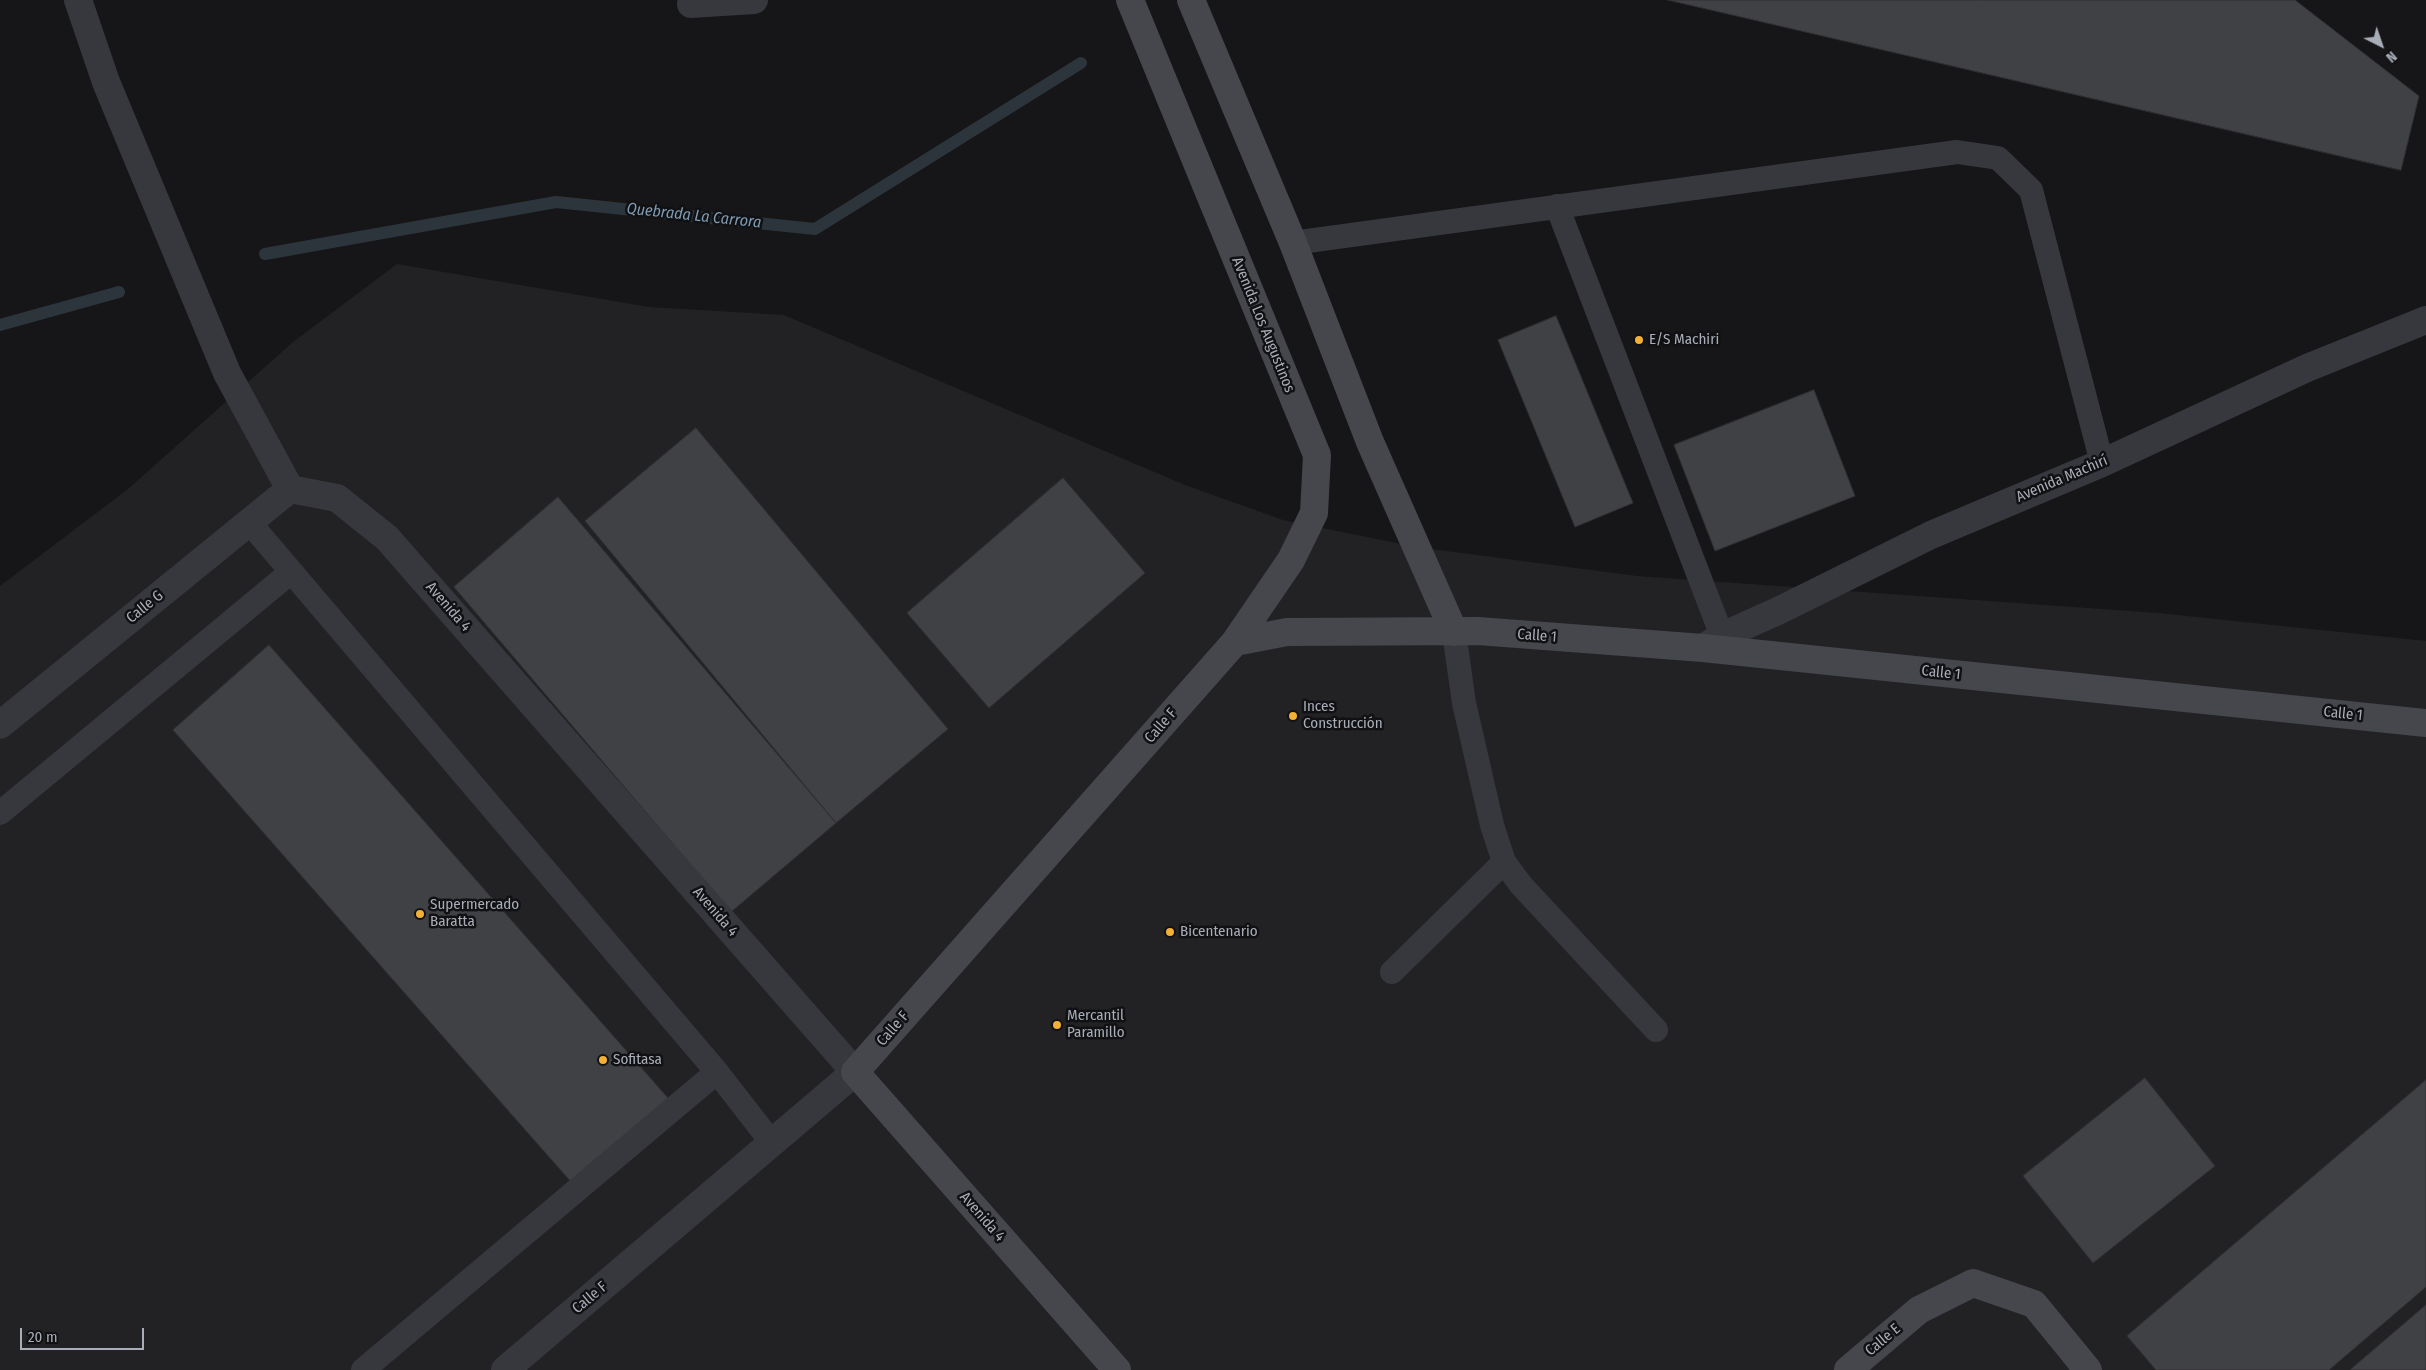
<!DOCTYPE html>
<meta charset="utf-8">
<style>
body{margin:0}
#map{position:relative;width:2426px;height:1370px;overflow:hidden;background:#161618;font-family:"Fira Sans Condensed",sans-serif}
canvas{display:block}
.north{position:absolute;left:2356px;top:20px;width:50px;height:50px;-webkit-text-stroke:4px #111113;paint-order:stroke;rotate:139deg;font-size:14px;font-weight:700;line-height:20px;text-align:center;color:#a8adb8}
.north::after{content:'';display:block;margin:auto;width:18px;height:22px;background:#a8adb8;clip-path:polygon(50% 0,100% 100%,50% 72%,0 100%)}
.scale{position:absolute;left:20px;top:1328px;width:124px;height:22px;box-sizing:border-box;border:2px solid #a8adb8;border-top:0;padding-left:6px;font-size:15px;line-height:18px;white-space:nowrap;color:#a8adb8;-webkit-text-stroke:4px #111113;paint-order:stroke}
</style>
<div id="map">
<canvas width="2426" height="1370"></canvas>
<div class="north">N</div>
<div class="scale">20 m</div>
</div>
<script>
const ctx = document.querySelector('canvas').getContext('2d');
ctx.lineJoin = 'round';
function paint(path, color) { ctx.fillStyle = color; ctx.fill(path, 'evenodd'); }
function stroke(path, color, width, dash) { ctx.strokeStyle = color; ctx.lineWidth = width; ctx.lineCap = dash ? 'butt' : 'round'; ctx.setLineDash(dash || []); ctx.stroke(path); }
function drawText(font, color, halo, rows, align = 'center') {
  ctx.font = font + ' "Fira Sans Condensed",sans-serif'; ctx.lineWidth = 5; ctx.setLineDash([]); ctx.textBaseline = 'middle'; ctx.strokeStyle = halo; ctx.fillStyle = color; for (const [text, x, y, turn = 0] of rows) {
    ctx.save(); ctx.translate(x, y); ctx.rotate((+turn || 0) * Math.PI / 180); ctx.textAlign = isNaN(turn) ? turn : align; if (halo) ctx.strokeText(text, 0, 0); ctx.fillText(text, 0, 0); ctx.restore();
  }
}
const built = new Path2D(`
 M 397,264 L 649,307 L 784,315 L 1185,485 L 1283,520 L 1416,547 L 1637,576 L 2158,613 L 2426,641 L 2426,1370 L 0,1370 L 0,586 L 128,489 L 293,342 Z`);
const stream = new Path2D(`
 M 265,254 L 556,202 L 815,229 L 1081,63
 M 0,325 L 119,292`);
const building = new Path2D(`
 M 1668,0 L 2295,0 L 2419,96 L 2401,170 Z
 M 1556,316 L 1633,503 L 1575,527 L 1498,340 Z
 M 1814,390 L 1855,496 L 1715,551 L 1674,445 Z
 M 696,428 L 948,729 L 836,823 L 585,521 Z
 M 1063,478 L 1145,573 L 989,708 L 907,613 Z
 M 558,497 L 836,823 L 731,912 L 454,587 Z
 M 269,645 L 668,1098 L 572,1183 L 173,730 Z
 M 2145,1078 L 2215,1166 L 2093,1263 L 2023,1176 Z
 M 2426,1080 L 2426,1287 L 2329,1370 L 2156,1370 L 2127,1336 Z
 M 2426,1305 L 2426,1370 L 2350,1370 Z`);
const service = new Path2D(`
 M 1557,206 L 1722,636
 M 1293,243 L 1957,152 L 1998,158 L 2031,190 L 2102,463
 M 249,522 L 717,1072 L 772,1143
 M 1454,632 L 1464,703 L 1492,825 L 1504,862 L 1521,885 L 1656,1030
 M 0,813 L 291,572
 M 1392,972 L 1504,862
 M 363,1370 L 717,1072`);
const minor = new Path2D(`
 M 78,0 L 106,82 L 227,373 L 290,489
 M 691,4 L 754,0
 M 290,489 L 337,498 L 387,538 L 855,1072 L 505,1370
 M 1703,648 L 1722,636 L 1778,611 L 1931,535 L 2102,463 L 2307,368 L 2426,320
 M 0,725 L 290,489`);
const secondary = new Path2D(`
 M 1191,0 L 1293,243 L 1370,442 L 1454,632
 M 1235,642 L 1287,632 L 1478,631 L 1703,648 L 2426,723
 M 1117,1370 L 855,1072 L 1235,642 L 1291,560 L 1314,513 L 1317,455 L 1130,0
 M 1848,1370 L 1919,1310 L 1973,1283 L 2034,1304 L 2088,1370`);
const markers = [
 [1639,340,5,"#f2b134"],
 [1293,716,5,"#f2b134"],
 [420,914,5,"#f2b134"],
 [1170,932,5,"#f2b134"],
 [1057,1025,5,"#f2b134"],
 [603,1060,5,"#f2b134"]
];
const streetNames = [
 ["Avenida Los Augustinos",1263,325,68],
 ["Avenida Machirí",2062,479,-23],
 ["Calle G",145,607,-39],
 ["Avenida 4",448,607,49],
 ["Calle 1",1537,636,4],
 ["Calle 1",1941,673,6],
 ["Calle 1",2343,714,6],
 ["Calle F",1161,726,-49],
 ["Avenida 4",715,912,49],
 ["Calle F",893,1029,-49],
 ["Avenida 4",982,1217,49],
 ["Calle F",590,1298,-40],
 ["Calle E",1883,1340,-40]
];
const poiNames = [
 ["E/S Machiri",1649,340],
 ["Inces",1303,707],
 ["Construcción",1303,724],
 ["Supermercado",430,905],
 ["Baratta",430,922],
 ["Bicentenario",1180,932],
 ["Mercantil",1067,1016],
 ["Paramillo",1067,1033],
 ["Sofitasa",613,1060]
];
const waterNames = [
 ["Quebrada La Carrora",694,216,6]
];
paint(built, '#222225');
stroke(stream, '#2c353c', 12);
paint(building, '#404145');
stroke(building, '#303034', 1);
stroke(service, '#37383d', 24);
stroke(minor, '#37383d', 28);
stroke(secondary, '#45474d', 28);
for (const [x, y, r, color] of markers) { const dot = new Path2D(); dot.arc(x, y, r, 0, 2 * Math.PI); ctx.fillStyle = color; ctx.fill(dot); stroke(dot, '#111113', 2); }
drawText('15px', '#a8adb8', '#111113', streetNames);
drawText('15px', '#a8adb8', '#111113', poiNames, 'left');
drawText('italic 16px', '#7f9bb3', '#111113', waterNames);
</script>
